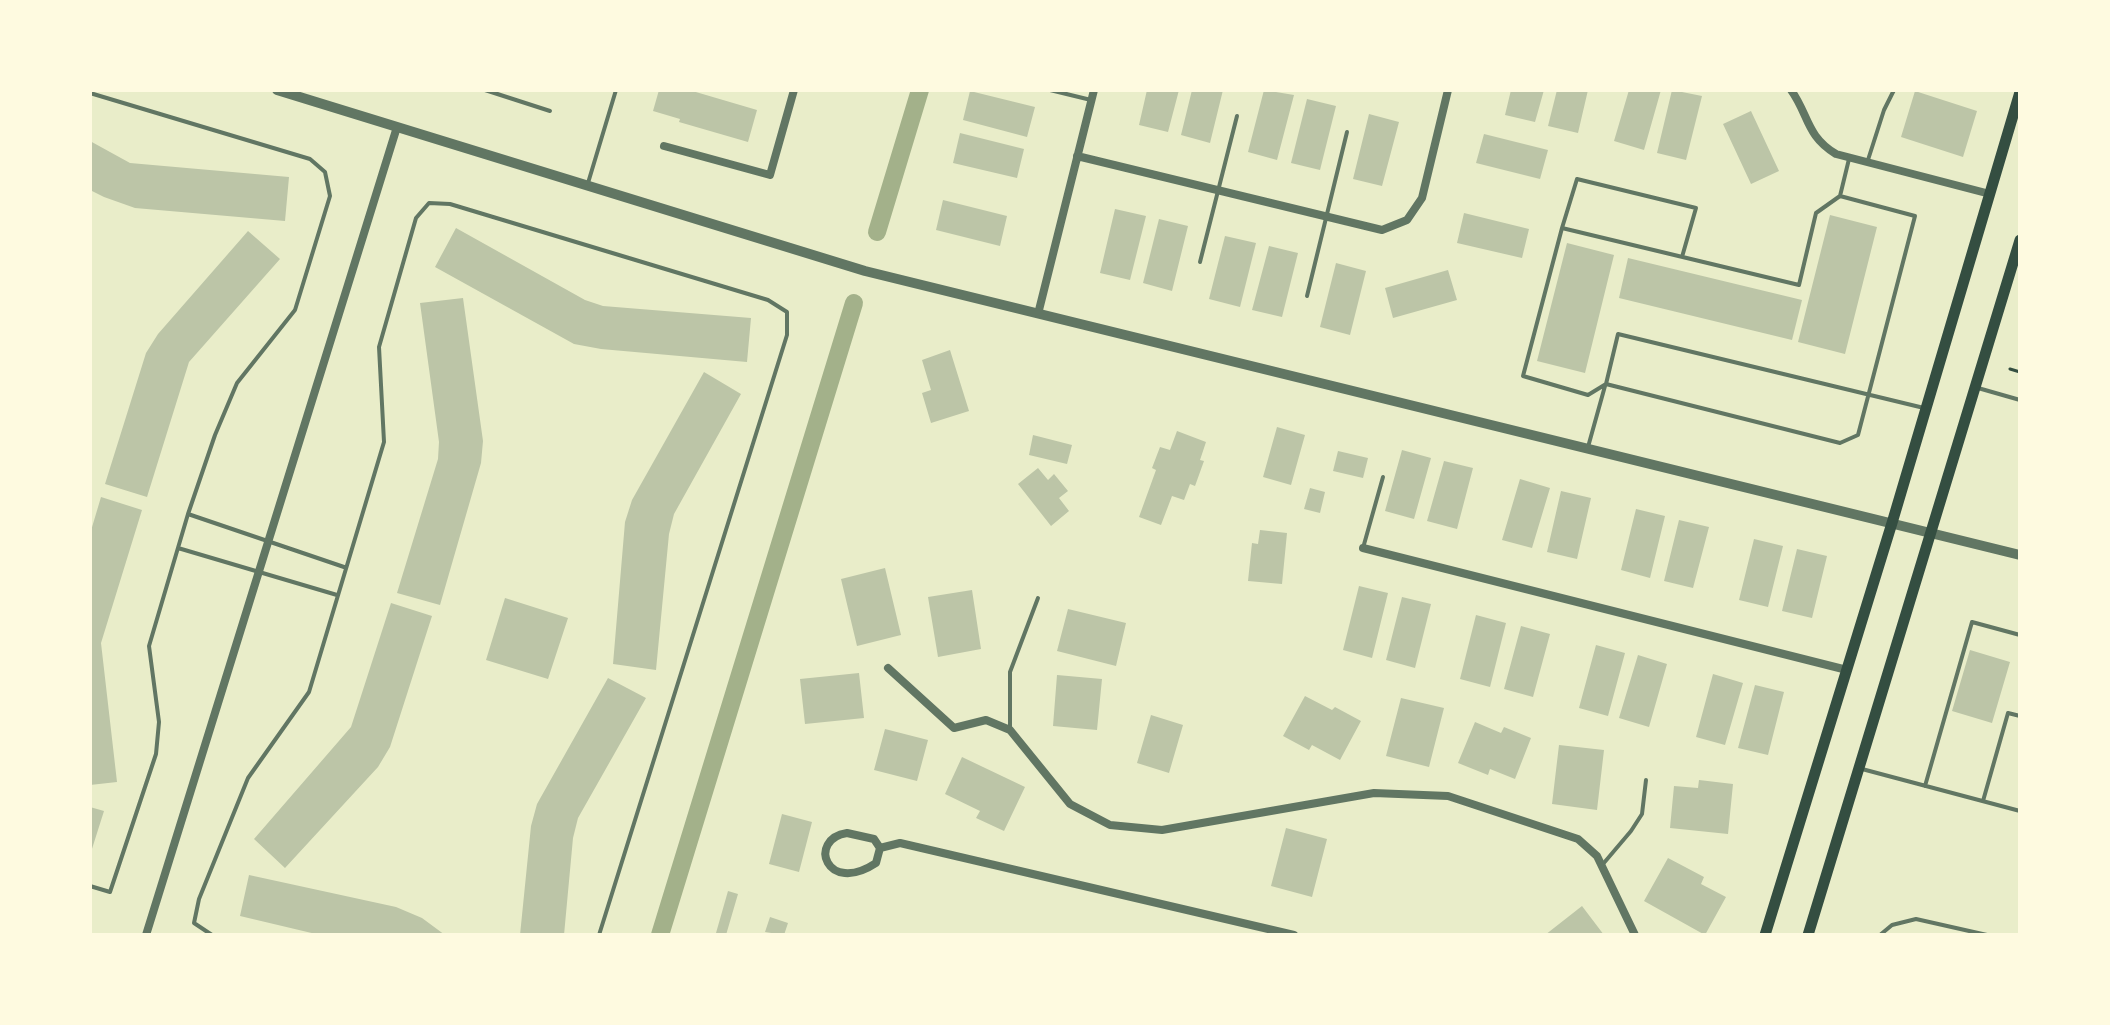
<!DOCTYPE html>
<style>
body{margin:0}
#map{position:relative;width:2110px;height:1025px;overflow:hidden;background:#e9edc9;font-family:"DejaVu Sans",sans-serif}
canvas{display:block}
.frame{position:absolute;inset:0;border:92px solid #fefae0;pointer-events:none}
</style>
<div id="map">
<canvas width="2110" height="1025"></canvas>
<div class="frame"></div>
</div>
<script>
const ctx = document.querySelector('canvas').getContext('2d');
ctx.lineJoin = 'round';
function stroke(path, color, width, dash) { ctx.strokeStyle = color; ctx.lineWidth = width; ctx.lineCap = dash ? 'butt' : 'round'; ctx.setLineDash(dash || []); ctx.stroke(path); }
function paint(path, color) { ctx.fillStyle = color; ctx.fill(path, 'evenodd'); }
const canal = new Path2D(`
 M 877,232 L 920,90
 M 660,935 L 854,303`);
const building = new Path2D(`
 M 659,90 L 689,90 L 757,110 L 748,142 L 679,122 L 680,119 L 653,111 Z
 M 1147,90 L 1179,90 L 1168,132 L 1139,125 Z
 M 1192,90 L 1223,90 L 1210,143 L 1181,135 Z
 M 1264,90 L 1294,95 L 1277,160 L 1248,152 Z
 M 1511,90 L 1544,90 L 1535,122 L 1505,115 Z
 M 1557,90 L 1588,90 L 1578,133 L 1548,126 Z
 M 1629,90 L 1661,90 L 1644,150 L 1614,141 Z
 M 1672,90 L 1702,96 L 1686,160 L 1657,153 Z
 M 970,91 L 1035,107 L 1027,137 L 963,120 Z
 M 1915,91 L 1977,111 L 1963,157 L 1901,137 Z
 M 1307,99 L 1336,106 L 1320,170 L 1291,163 Z
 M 1751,111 L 1779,171 L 1751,184 L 1723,124 Z
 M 1369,114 L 1399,122 L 1382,186 L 1353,179 Z
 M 960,133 L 1024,149 L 1017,178 L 953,163 Z
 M 1484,134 L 1548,150 L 1540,179 L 1476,163 Z
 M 90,141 L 130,163 L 289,177 L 285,221 L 135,208 L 104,197 L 90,190 Z
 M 943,200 L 1007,216 L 1000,246 L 936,230 Z
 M 1115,209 L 1146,216 L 1130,280 L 1100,273 Z
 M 1464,213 L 1529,229 L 1522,258 L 1457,243 Z
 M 1830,215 L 1877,227 L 1845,354 L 1798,342 Z
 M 1159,219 L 1188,226 L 1172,291 L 1143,283 Z
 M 456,228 L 585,300 L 603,306 L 751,318 L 747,362 L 601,349 L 574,344 L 435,267 Z
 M 248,231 L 280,259 L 189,362 L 147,497 L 105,484 L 146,353 L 158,334 Z
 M 1225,236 L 1256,243 L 1240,307 L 1209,299 Z
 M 1567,243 L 1614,255 L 1585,373 L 1537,361 Z
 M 1269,246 L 1298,253 L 1282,317 L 1252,310 Z
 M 1628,258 L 1802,300 L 1792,340 L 1619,298 Z
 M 1336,263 L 1366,271 L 1350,335 L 1320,327 Z
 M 1448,270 L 1457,300 L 1393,318 L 1385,288 Z
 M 463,298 L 483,441 L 481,463 L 440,605 L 397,593 L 438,459 L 439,442 L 420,303 Z
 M 950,350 L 969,411 L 931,423 L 922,393 L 931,390 L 922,360 Z
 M 704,372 L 741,394 L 674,514 L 669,534 L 656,670 L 613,664 L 625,522 L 632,500 Z
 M 1277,427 L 1305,435 L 1291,485 L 1263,477 Z
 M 1177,431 L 1206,442 L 1200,460 L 1204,461 L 1195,486 L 1190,484 L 1184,500 L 1172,496 L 1161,525 L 1139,517 L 1156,470 L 1152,468 L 1160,447 L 1170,450 Z
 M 1033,435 L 1072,445 L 1067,464 L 1029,455 Z
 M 1402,450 L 1431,458 L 1414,519 L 1385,511 Z
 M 1338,451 L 1368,458 L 1363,478 L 1333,471 Z
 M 1444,461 L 1473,468 L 1457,529 L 1427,521 Z
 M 1038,468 L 1048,480 L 1054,474 L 1068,491 L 1059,498 L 1069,511 L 1051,526 L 1018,484 Z
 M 1520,479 L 1550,488 L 1532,548 L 1502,540 Z
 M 1310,488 L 1325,492 L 1320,513 L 1304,509 Z
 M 1561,491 L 1591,498 L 1577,559 L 1547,552 Z
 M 101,497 L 142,510 L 101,643 L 117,782 L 90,785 L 90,534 Z
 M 1636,509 L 1665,516 L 1650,578 L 1621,570 Z
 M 1679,520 L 1709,527 L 1693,588 L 1664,581 Z
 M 1260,530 L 1287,533 L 1282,584 L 1248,581 L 1252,543 L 1258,544 Z
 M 1754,539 L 1783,546 L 1768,607 L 1739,600 Z
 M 1797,549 L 1827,556 L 1812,618 L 1782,611 Z
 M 885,568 L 901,635 L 857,646 L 841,579 Z
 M 1359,586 L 1388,593 L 1372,658 L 1343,650 Z
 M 972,590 L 981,649 L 938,657 L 928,597 Z
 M 1402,597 L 1431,604 L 1415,668 L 1386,660 Z
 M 505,598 L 568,618 L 548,679 L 486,660 Z
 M 391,603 L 432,616 L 390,747 L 378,767 L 285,868 L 254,839 L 351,727 Z
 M 1068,609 L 1126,623 L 1116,666 L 1057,651 Z
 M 1476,615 L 1506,623 L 1490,687 L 1460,679 Z
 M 1521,626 L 1550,634 L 1533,697 L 1504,689 Z
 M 1596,645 L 1625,653 L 1608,716 L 1579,708 Z
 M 1970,650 L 2010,662 L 1992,723 L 1952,711 Z
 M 1638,655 L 1667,664 L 1649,727 L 1619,718 Z
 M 859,673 L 864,718 L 805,724 L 800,679 Z
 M 1713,674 L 1743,683 L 1725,745 L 1696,737 Z
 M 1057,675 L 1102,679 L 1097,730 L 1053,726 Z
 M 608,678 L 646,698 L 578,818 L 573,838 L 564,935 L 520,935 L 531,826 L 537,804 Z
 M 1755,685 L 1784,692 L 1768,755 L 1738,748 Z
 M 1305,696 L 1332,710 L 1335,707 L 1361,721 L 1340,760 L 1312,745 L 1309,750 L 1283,736 Z
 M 1401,698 L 1444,708 L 1429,767 L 1386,756 Z
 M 1151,715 L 1183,725 L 1169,773 L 1137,763 Z
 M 1475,722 L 1501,733 L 1504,727 L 1531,738 L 1515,779 L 1490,769 L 1488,775 L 1458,763 Z
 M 885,729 L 928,740 L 917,781 L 874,770 Z
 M 1559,745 L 1604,750 L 1597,810 L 1552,804 Z
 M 962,757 L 1025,787 L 1004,831 L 976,818 L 980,811 L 945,794 Z
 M 1699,780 L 1733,784 L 1728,834 L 1670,828 L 1674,786 L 1698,788 Z
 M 90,807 L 104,811 L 91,852 L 90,852 Z
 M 782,814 L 812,822 L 799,872 L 769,864 Z
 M 1286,828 L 1327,839 L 1312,897 L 1271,886 Z
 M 1668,858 L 1704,877 L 1701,884 L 1726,897 L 1705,935 L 1644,901 Z
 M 249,875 L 396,907 L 422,918 L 445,935 L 320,935 L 240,916 Z
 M 728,891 L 738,894 L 726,935 L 724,935 L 716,933 Z
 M 1582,906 L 1604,935 L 1545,935 Z
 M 770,917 L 788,923 L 784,935 L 765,932 Z`);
const path = new Path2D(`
 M 2010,369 L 2020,372`);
const service = new Path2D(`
 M 485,90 L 550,111
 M 1050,90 L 1091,100
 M 90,93 L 310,159 L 325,172 L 330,196 L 295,310 L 237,383 L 215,435 L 188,514 L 149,646 L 159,722 L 156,754 L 110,892 L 90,886
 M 1849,159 L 1840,196 L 1915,216 L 1858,435 L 1840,443 L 1606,384 L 1618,334 L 1924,408
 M 1867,163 L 1884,110 L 1894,90
 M 588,183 L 616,90
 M 1562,228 L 1577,179 L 1696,208 L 1682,257
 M 1200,262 L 1237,116
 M 1307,296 L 1347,132
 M 1606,384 L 1588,395 L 1523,376 L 1562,228 L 1799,285 L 1816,213 L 1840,196
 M 1978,388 L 2020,400
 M 2020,443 L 2020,453
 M 1588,447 L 1605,386
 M 188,514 L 344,567
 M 178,548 L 337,595
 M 1363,548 L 1383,477
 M 1010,730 L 1010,672 L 1038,598
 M 1862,769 L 2020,811
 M 1925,786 L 1972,622 L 2020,635
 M 1983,801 L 2008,713 L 2020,716
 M 1603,864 L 1631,831 L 1642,814 L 1646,780
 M 212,935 L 194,923 L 199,899 L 248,778 L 309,692 L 384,442 L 379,347 L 416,218 L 429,203 L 450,204 L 768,300 L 787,312 L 787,335 L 599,935
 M 1880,935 L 1892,925 L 1916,919 L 1987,935`);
const minor = new Path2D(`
 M 1791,90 C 1809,115 1806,136 1836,154 L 1990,194
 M 664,146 L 770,175 L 794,90
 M 1077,156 L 1382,230 L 1407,220 L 1422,198 L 1448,90
 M 1038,314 L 1094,90
 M 1363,548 L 1847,670
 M 888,668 L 954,728 L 986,720 L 1010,730 L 1070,804 L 1110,825 L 1162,830 L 1374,793 L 1448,796 L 1578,839 L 1597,856 L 1635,935
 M 847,833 L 874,839 L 880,848 L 876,863 C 826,896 807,839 847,833 Z
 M 880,848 L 900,843 L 1294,935
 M 146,935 L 397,127`);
const tertiary = new Path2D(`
 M 277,90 L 865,271 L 2020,555`);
const secondary = new Path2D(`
 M 1765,935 L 1892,523 L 2020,92
 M 1808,935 L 2020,240`);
stroke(canal, '#a3b18a', 18);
paint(building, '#bcc5a7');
stroke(path, '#344e41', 3);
stroke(service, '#617663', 4);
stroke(minor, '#617663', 8);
stroke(tertiary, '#617663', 10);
stroke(secondary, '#344e41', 11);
</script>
